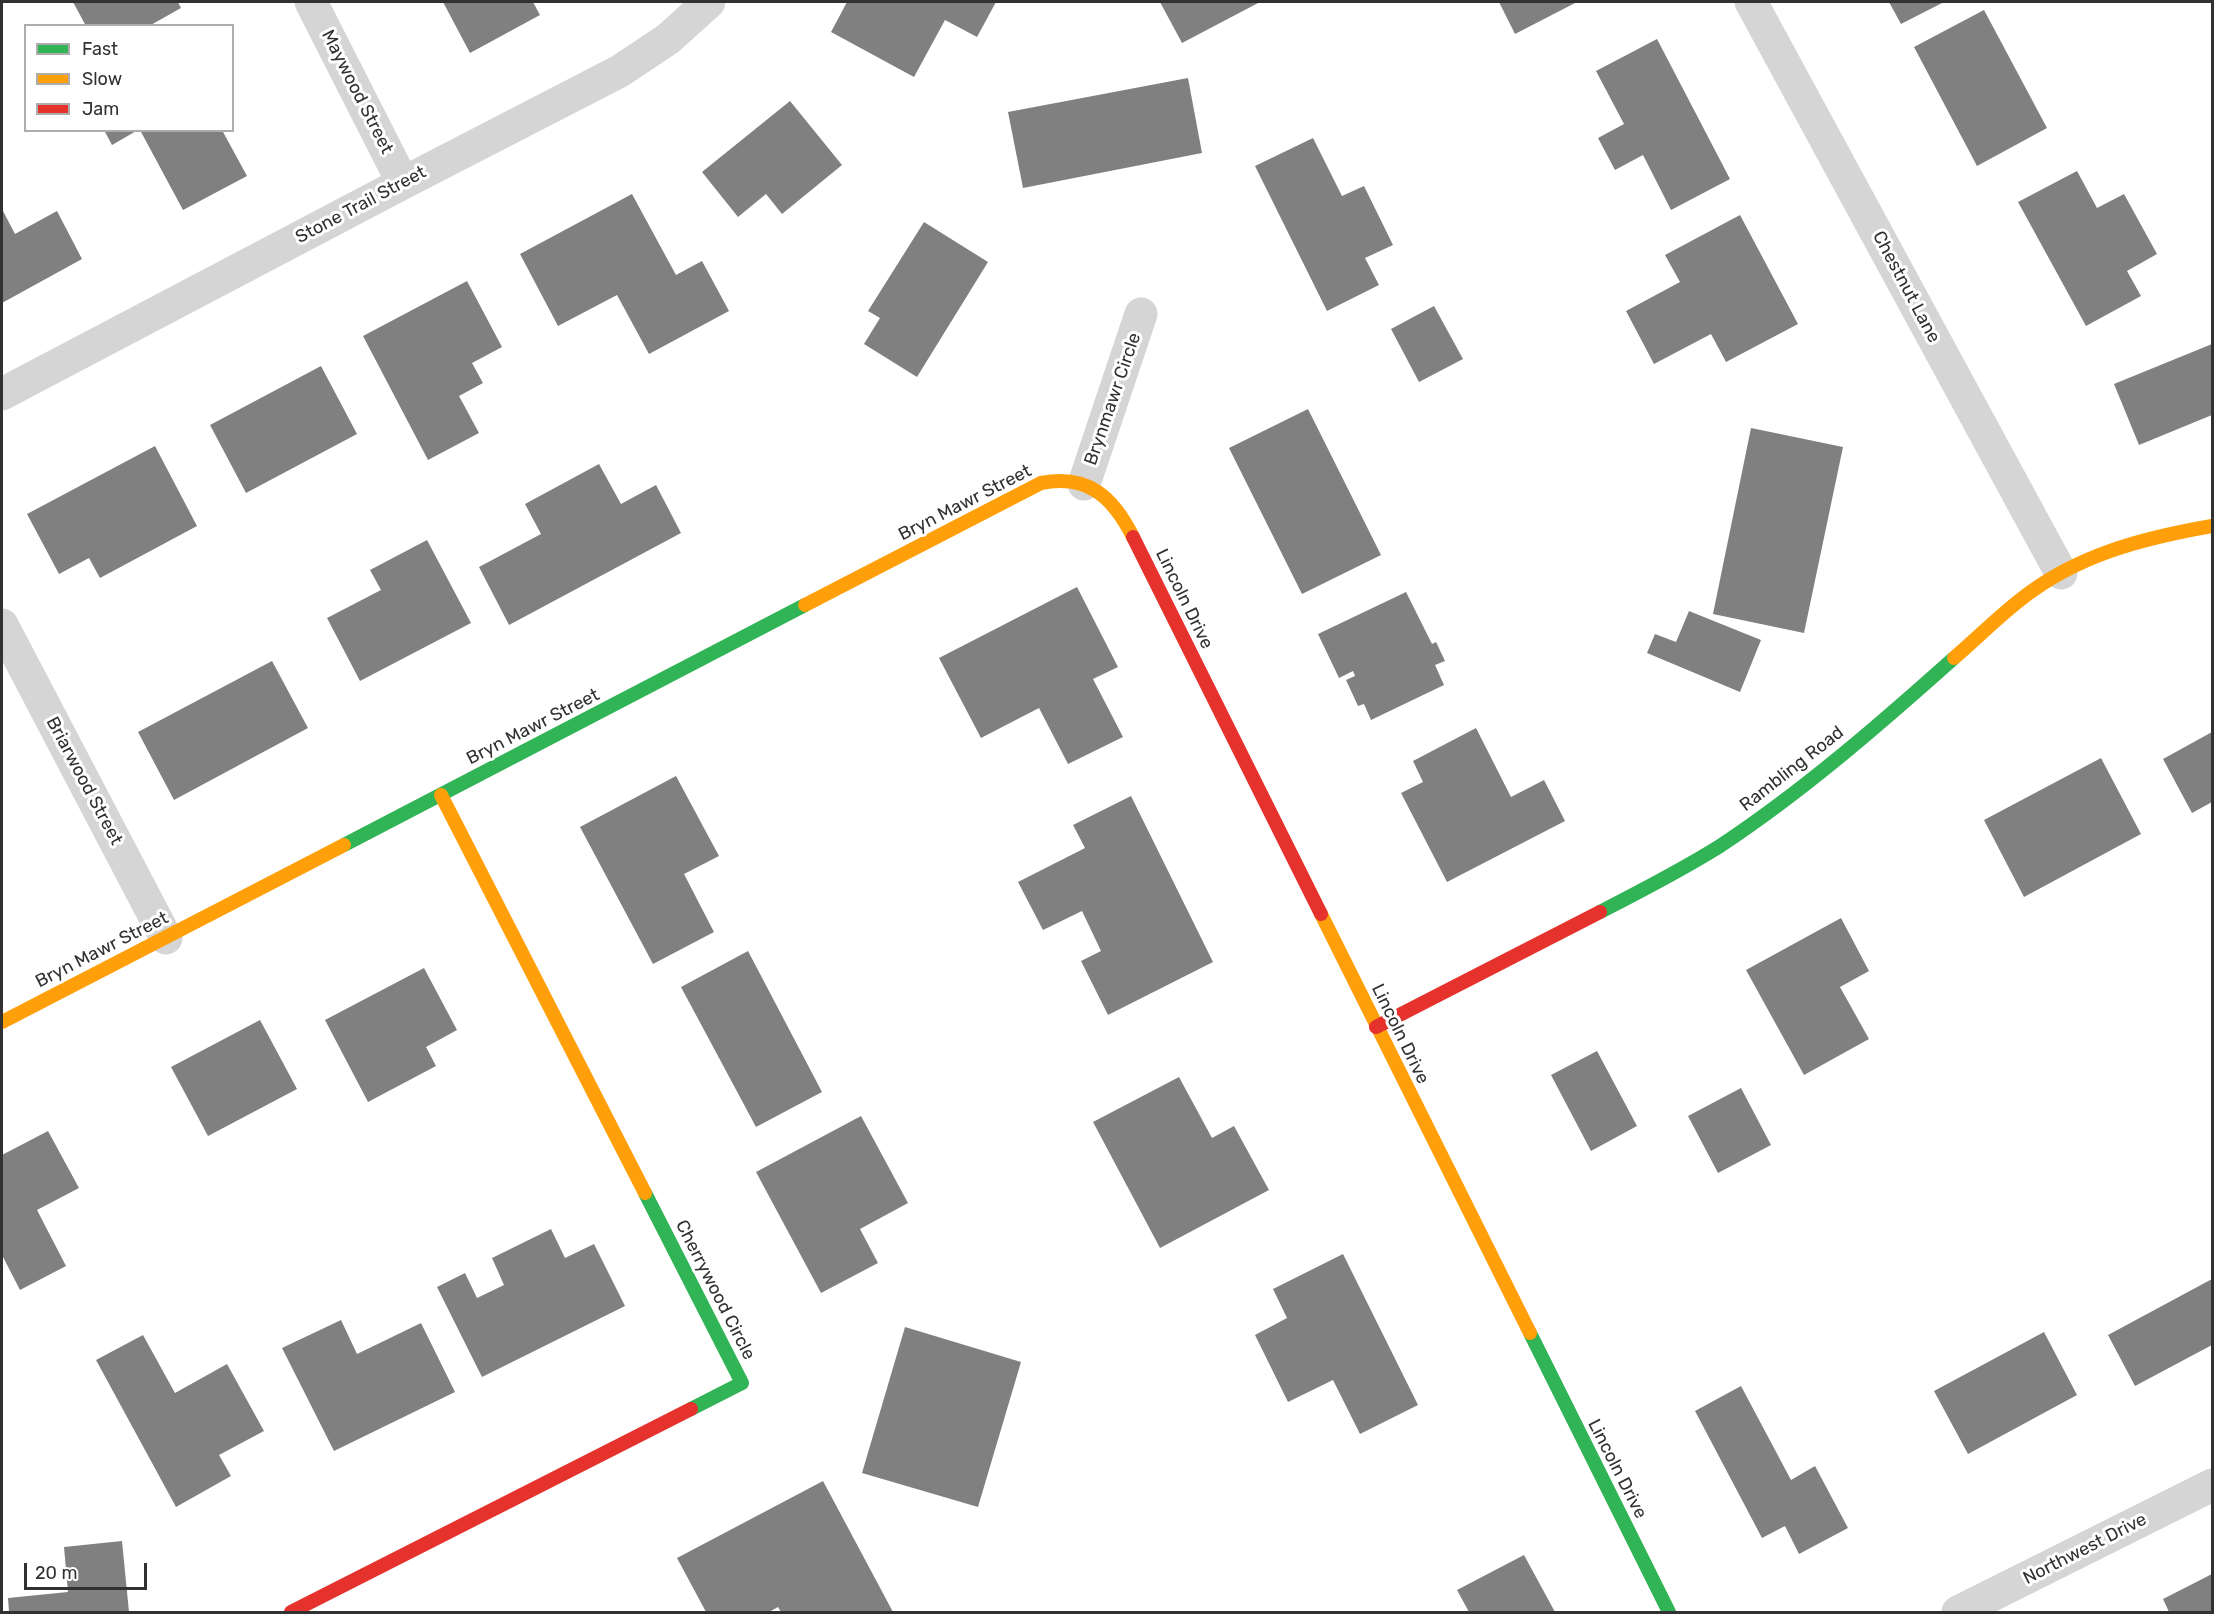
<!DOCTYPE html>
<style>
body{margin:0}
#map{position:relative;width:2214px;height:1614px;overflow:hidden;background:#fff;font-family:Rubik,sans-serif}
canvas{display:block}
.frame{position:absolute;inset:0;border:3px solid #313131;pointer-events:none}
.legend{position:absolute;left:24px;top:24px;width:210px;height:108px;box-sizing:border-box;background:#fff;border:2px solid #adadad;margin:0;padding:8px 10px;list-style:none;font-size:18px;color:#313131}
.legend li{display:flex;align-items:center;gap:12px;height:30px}
.legend b{width:30px;border:2px solid #adadad}
.scale{position:absolute;left:24px;top:1563px;width:123px;height:27px;box-sizing:border-box;border:3px solid #313131;border-top:0;padding-left:8px;font-size:18px;line-height:21px;white-space:nowrap;color:#313131;-webkit-text-stroke:4px #fff;paint-order:stroke}
</style>
<div id="map">
<canvas width="2214" height="1614"></canvas>
<div class="frame"></div>
<ul class="legend">
<li><b style="height:8px;background:#30b455"></b>Fast</li>
<li><b style="height:8px;background:#ff9f0a"></b>Slow</li>
<li><b style="height:8px;background:#e5322d"></b>Jam</li>
</ul>
<div class="scale">20 m</div>
</div>
<script>
const ctx = document.querySelector('canvas').getContext('2d');
ctx.lineJoin = 'round';
function paint(path, color) { ctx.fillStyle = color; ctx.fill(path, 'evenodd'); }
function stroke(path, color, width, dash) { ctx.strokeStyle = color; ctx.lineWidth = width; ctx.lineCap = dash ? 'butt' : 'round'; ctx.setLineDash(dash || []); ctx.stroke(path); }
function drawText(font, color, halo, rows, align = 'center') {
  ctx.font = font + ' Rubik,sans-serif'; ctx.lineWidth = 6; ctx.setLineDash([]); ctx.textBaseline = 'middle'; ctx.strokeStyle = halo; ctx.fillStyle = color; for (const [text, x, y, turn = 0] of rows) {
    ctx.save(); ctx.translate(x, y); ctx.rotate((+turn || 0) * Math.PI / 180); ctx.textAlign = isNaN(turn) ? turn : align; if (halo) ctx.strokeText(text, 0, 0); ctx.fillText(text, 0, 0); ctx.restore();
  }
}
const building = new Path2D(`
 M 73,2 L 178,2 L 181,8 L 149,26 L 86,26 Z
 M 443,2 L 533,2 L 540,15 L 470,53 Z
 M 847,2 L 996,2 L 977,37 L 945,20 L 914,77 L 831,32 Z
 M 1160,2 L 1260,2 L 1182,43 Z
 M 1499,2 L 1577,2 L 1515,34 Z
 M 1889,2 L 1944,2 L 1901,24 Z
 M 1984,10 L 2047,128 L 1977,166 L 1914,47 Z
 M 1657,39 L 1730,179 L 1671,210 L 1643,155 L 1615,170 L 1598,138 L 1624,124 L 1596,71 Z
 M 1188,78 L 1202,153 L 1023,188 L 1008,112 Z
 M 790,101 L 842,165 L 782,214 L 766,194 L 738,217 L 702,172 Z
 M 104,130 L 138,130 L 112,145 Z
 M 140,130 L 222,130 L 247,176 L 183,210 Z
 M 1313,138 L 1342,196 L 1364,186 L 1393,245 L 1365,258 L 1379,285 L 1327,311 L 1255,166 Z
 M 2077,171 L 2097,208 L 2124,194 L 2157,254 L 2127,271 L 2141,296 L 2086,326 L 2018,202 Z
 M 632,194 L 676,275 L 702,261 L 729,311 L 649,354 L 617,295 L 558,326 L 520,254 Z
 M 2,209 L 15,234 L 57,211 L 82,259 L 2,303 Z
 M 1740,215 L 1798,324 L 1726,362 L 1711,334 L 1654,364 L 1626,311 L 1680,282 L 1665,255 Z
 M 924,222 L 988,262 L 917,377 L 864,344 L 880,318 L 868,311 Z
 M 467,281 L 502,347 L 472,363 L 483,383 L 459,396 L 479,433 L 428,460 L 363,336 Z
 M 1434,306 L 1463,359 L 1419,382 L 1391,329 Z
 M 2212,344 L 2212,415 L 2139,445 L 2114,384 Z
 M 321,366 L 357,434 L 246,493 L 210,425 Z
 M 1308,409 L 1381,555 L 1302,594 L 1229,448 Z
 M 1751,428 L 1843,447 L 1804,633 L 1713,614 Z
 M 155,446 L 197,526 L 100,578 L 89,558 L 59,574 L 27,514 Z
 M 599,464 L 621,504 L 656,485 L 681,533 L 509,625 L 479,567 L 541,534 L 525,504 Z
 M 427,540 L 471,623 L 360,681 L 327,618 L 381,590 L 370,570 Z
 M 1077,587 L 1118,667 L 1093,679 L 1123,737 L 1068,764 L 1039,708 L 981,738 L 939,658 Z
 M 1406,592 L 1432,644 L 1436,642 L 1445,661 L 1435,665 L 1444,685 L 1371,720 L 1364,704 L 1358,706 L 1346,680 L 1355,676 L 1353,671 L 1339,678 L 1318,634 Z
 M 1689,611 L 1761,640 L 1740,692 L 1647,653 L 1655,634 L 1676,642 Z
 M 272,661 L 308,728 L 174,800 L 138,732 Z
 M 1476,728 L 1511,797 L 1544,780 L 1565,821 L 1447,882 L 1401,793 L 1423,782 L 1413,761 Z
 M 2212,732 L 2212,802 L 2192,813 L 2163,759 Z
 M 2101,758 L 2141,834 L 2024,897 L 1984,820 Z
 M 676,776 L 719,856 L 684,874 L 714,932 L 653,964 L 580,827 Z
 M 1131,796 L 1213,962 L 1108,1015 L 1081,961 L 1101,951 L 1082,911 L 1043,930 L 1018,882 L 1085,848 L 1073,825 Z
 M 1841,918 L 1869,971 L 1840,987 L 1869,1039 L 1804,1075 L 1746,970 Z
 M 748,951 L 822,1092 L 756,1127 L 681,987 Z
 M 424,968 L 457,1030 L 426,1047 L 436,1066 L 368,1102 L 325,1020 Z
 M 260,1020 L 297,1089 L 208,1136 L 171,1067 Z
 M 1597,1051 L 1637,1126 L 1591,1151 L 1551,1075 Z
 M 1179,1077 L 1212,1138 L 1234,1126 L 1269,1190 L 1160,1248 L 1093,1122 Z
 M 1741,1088 L 1771,1145 L 1718,1173 L 1688,1116 Z
 M 861,1116 L 908,1203 L 860,1229 L 878,1263 L 821,1293 L 756,1172 Z
 M 48,1131 L 79,1188 L 37,1210 L 66,1266 L 20,1290 L 2,1255 L 2,1155 Z
 M 551,1229 L 565,1258 L 594,1244 L 625,1306 L 482,1377 L 437,1287 L 465,1273 L 477,1298 L 504,1285 L 492,1258 Z
 M 1343,1254 L 1418,1405 L 1360,1434 L 1333,1380 L 1288,1402 L 1255,1335 L 1287,1318 L 1273,1289 Z
 M 2212,1279 L 2212,1345 L 2135,1386 L 2108,1335 Z
 M 341,1320 L 357,1354 L 421,1323 L 455,1392 L 334,1451 L 282,1348 Z
 M 905,1327 L 1021,1362 L 978,1507 L 862,1473 Z
 M 2044,1332 L 2077,1395 L 1968,1454 L 1934,1391 Z
 M 143,1335 L 175,1393 L 227,1364 L 264,1431 L 219,1455 L 231,1476 L 176,1507 L 96,1360 Z
 M 1741,1386 L 1791,1480 L 1815,1466 L 1848,1528 L 1799,1554 L 1785,1526 L 1762,1538 L 1695,1411 Z
 M 823,1481 L 893,1612 L 781,1612 L 778,1607 L 769,1612 L 706,1612 L 677,1558 Z
 M 122,1541 L 129,1612 L 9,1612 L 8,1598 L 68,1592 L 64,1547 Z
 M 1524,1555 L 1555,1612 L 1469,1612 L 1457,1590 Z
 M 2212,1574 L 2212,1612 L 2169,1612 L 2163,1599 Z`);
const street = new Path2D(`
 M 311,2 L 403,183
 M 1751,2 L 2061,573
 M 2,394 L 403,183 L 620,71 L 668,39 L 709,2
 M 1084,484 L 1141,314
 M 2,625 L 166,938
 M 1958,1612 L 2212,1485`);
const fast = new Path2D(`
 M 344,845 L 805,605
 M 1600,912 C 1641,891 1682,870 1720,846 C 1803,791 1879,725 1954,658
 M 645,1193 L 742,1383 L 691,1409
 M 1530,1333 L 1669,1612`);
const slow = new Path2D(`
 M 805,605 L 1041,483 C 1088,474 1113,497 1133,537
 M 1954,658 C 1976,639 1997,618 2020,600 C 2076,555 2143,538 2212,526
 M 441,795 L 645,1193
 M 1321,914 L 1530,1333
 M 2,1022 L 344,845`);
const jam = new Path2D(`
 M 1133,537 L 1321,914
 M 1376,1027 L 1600,912
 M 291,1612 L 691,1409`);
const streetNames = [
 ["Maywood Street",357,92,63],
 ["Stone Trail Street",361,205,-28],
 ["Chestnut Lane",1906,287,62],
 ["Brynmawr Circle",1113,399,-71],
 ["Bryn Mawr Street",965,503,-27],
 ["Lincoln Drive",1184,599,64],
 ["Bryn Mawr Street",533,727,-27],
 ["Rambling Road",1792,769,-38],
 ["Briarwood Street",84,781,62],
 ["Bryn Mawr Street",102,950,-27],
 ["Lincoln Drive",1400,1034,64],
 ["Cherrywood Circle",715,1290,63],
 ["Lincoln Drive",1617,1469,63],
 ["Northwest Drive",2085,1549,-27]
];
paint(building, '#808080');
stroke(street, '#d5d5d5', 33);
stroke(fast, '#30b455', 14);
stroke(slow, '#ff9f0a', 14);
stroke(jam, '#e5322d', 14);
drawText('18px', '#313131', '#fff', streetNames);
</script>
